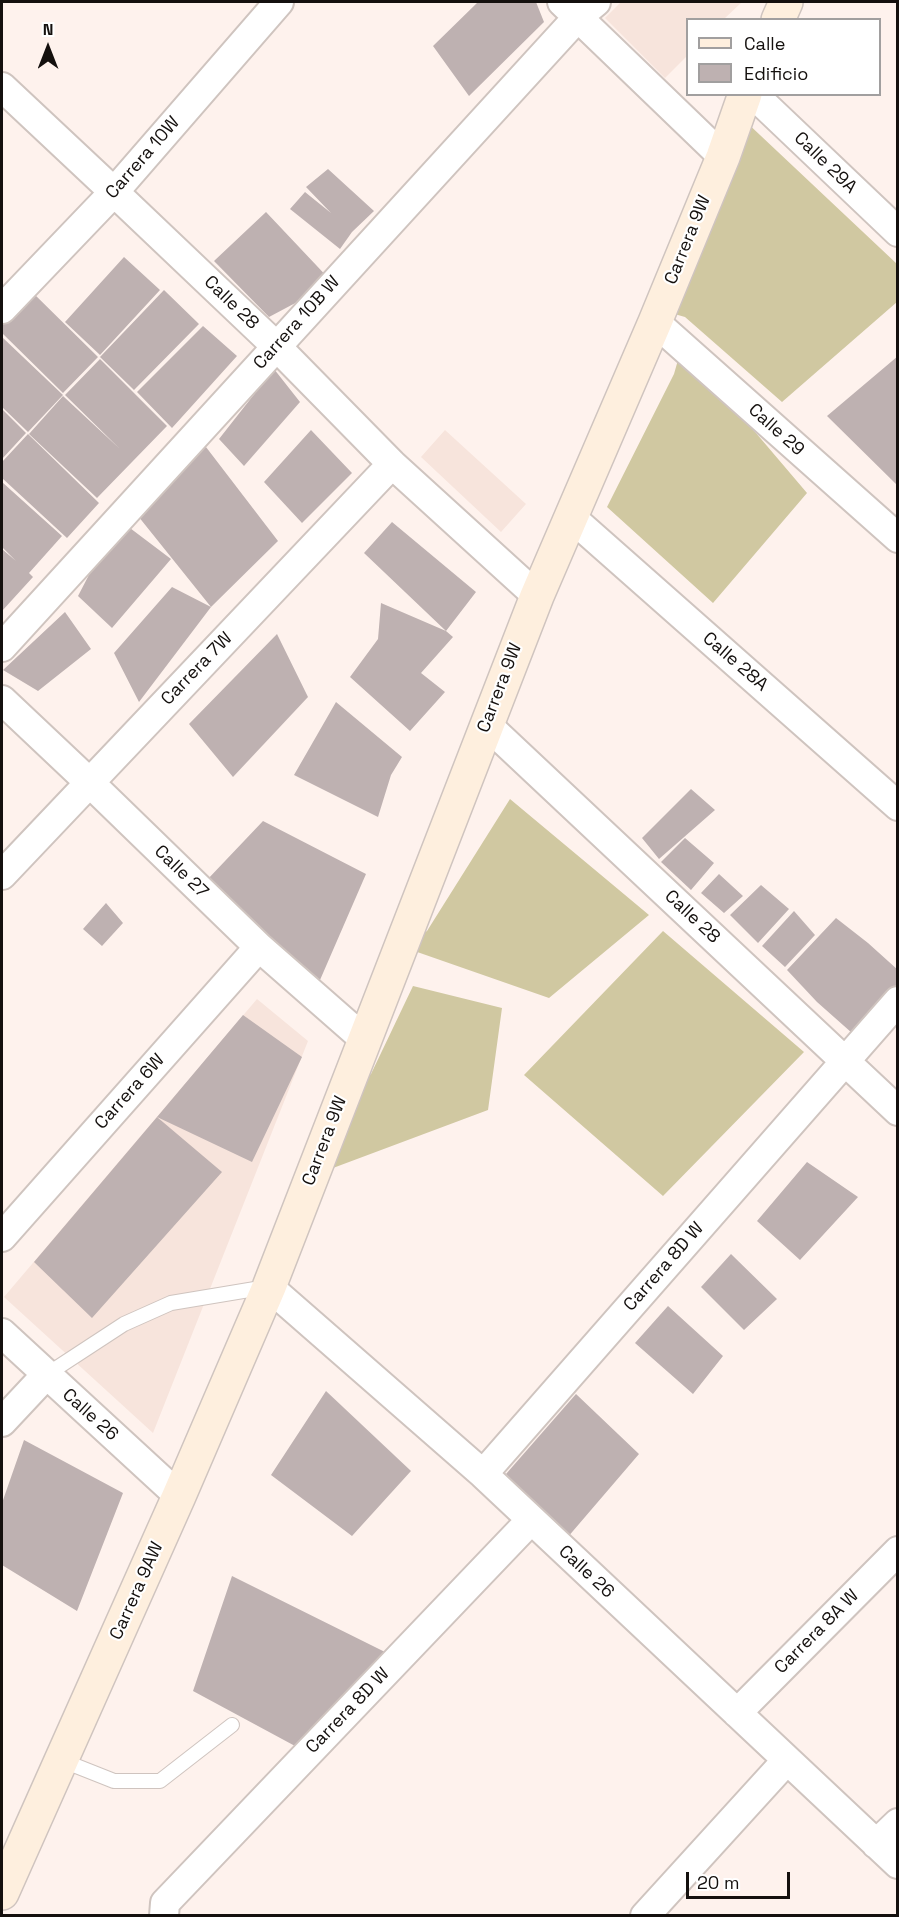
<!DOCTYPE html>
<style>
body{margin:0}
#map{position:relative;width:899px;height:1917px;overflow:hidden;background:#fef2ed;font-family:"Space Grotesk",sans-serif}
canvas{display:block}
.frame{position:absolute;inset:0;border:3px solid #14100e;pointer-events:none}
.legend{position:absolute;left:686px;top:18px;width:195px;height:78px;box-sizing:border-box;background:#fff;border:2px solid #a19f9f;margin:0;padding:8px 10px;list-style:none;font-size:18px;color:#14100e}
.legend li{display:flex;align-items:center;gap:12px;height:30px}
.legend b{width:30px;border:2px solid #a19f9f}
.north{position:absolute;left:18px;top:18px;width:60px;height:60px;-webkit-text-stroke:4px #fff;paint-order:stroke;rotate:0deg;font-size:16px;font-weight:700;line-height:24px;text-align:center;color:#14100e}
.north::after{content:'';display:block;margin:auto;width:21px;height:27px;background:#14100e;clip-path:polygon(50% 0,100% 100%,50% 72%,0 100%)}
.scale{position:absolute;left:686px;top:1872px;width:104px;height:27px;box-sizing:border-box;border:3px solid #14100e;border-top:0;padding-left:8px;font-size:18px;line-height:21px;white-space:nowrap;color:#14100e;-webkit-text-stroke:4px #fff;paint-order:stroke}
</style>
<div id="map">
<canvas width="899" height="1917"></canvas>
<div class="frame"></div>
<ul class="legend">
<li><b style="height:8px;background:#feefde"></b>Calle</li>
<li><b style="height:16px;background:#beb1b1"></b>Edificio</li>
</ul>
<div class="north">N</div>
<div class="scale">20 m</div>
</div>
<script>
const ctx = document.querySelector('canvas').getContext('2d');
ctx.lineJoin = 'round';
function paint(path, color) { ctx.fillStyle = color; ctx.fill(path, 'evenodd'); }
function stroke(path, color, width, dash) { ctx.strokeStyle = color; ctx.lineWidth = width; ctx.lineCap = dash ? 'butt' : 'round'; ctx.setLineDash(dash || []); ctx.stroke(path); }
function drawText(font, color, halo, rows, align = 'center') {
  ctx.font = font + ' "Space Grotesk",sans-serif'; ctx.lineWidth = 4.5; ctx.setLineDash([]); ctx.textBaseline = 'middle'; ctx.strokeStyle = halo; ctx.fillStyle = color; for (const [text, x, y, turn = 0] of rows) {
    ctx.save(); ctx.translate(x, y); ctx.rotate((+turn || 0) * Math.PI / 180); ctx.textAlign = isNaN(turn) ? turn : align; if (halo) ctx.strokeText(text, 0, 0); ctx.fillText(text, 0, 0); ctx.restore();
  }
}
const built = new Path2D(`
 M 621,2 L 742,2 L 724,19 L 688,20 L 687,56 L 665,78 L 605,18 Z
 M 445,430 L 526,504 L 501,532 L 421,457 Z
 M 257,999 L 308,1041 L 153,1433 L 4,1297 Z`);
const forest = new Path2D(`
 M 743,119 L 897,264 L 897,302 L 782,402 L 685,317 L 664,311 Z
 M 682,346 L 807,493 L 713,603 L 607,507 L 674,374 Z
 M 510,799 L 649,915 L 549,998 L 400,946 L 427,931 Z
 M 663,931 L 804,1052 L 663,1196 L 524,1075 Z
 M 413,986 L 502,1008 L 488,1110 L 333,1168 L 344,1094 L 371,1074 Z`);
const building = new Path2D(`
 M 478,2 L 536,2 L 544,22 L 469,96 L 433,46 Z
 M 328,169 L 374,211 L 352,232 L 340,249 L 290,209 L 305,192 L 331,213 L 306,187 Z
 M 266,212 L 333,283 L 269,317 L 214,261 Z
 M 124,257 L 160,290 L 100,355 L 65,322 Z
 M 29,289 L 98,357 L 63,393 L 2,333 L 2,318 Z
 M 164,290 L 199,324 L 134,390 L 100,357 Z
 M 203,326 L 237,356 L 172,428 L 137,392 Z
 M 2,337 L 63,395 L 28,432 L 2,407 Z
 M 898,356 L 898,486 L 827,416 Z
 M 100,359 L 167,426 L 97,498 L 29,434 L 63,396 L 120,449 L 65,395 Z
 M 274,369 L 300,402 L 244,466 L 219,439 Z
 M 2,409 L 26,433 L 2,459 Z
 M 311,430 L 352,473 L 302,523 L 264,482 Z
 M 28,434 L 99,503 L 67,538 L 2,478 L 2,462 Z
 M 196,434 L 278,541 L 211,607 L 130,506 Z
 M 2,482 L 62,536 L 29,573 L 33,577 L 2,611 L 2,549 L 16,561 L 2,547 Z
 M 118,519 L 171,559 L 112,628 L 78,596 Z
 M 392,522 L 476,592 L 446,631 L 364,553 Z
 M 172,587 L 211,607 L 139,702 L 114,653 Z
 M 381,603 L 446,631 L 453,637 L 421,673 L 445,692 L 410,731 L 350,677 L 378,639 Z
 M 65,612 L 91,649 L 38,691 L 3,670 Z
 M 277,634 L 308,697 L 233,777 L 189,724 Z
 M 336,702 L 402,757 L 391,775 L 378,817 L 294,775 Z
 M 691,789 L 715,810 L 659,859 L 642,838 Z
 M 263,821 L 366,874 L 320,980 L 206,881 Z
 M 685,838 L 714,863 L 691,890 L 661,862 Z
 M 719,874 L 743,896 L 724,913 L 701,893 Z
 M 761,885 L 789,909 L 758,943 L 730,915 Z
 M 106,903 L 123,923 L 102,946 L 83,929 Z
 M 794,911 L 815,935 L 785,967 L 762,946 Z
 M 836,918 L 868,943 L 898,970 L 898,984 L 852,1033 L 817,1002 L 787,970 Z
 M 243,1015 L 302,1057 L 252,1162 L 157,1117 Z
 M 157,1117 L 222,1172 L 92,1318 L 34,1262 Z
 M 807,1162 L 858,1197 L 800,1260 L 757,1221 Z
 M 731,1254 L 777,1299 L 744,1330 L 701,1287 Z
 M 668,1306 L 723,1356 L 693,1394 L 635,1343 Z
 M 326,1391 L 411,1471 L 352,1536 L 271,1475 Z
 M 576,1394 L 639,1454 L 567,1538 L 506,1474 Z
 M 24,1440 L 123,1493 L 77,1611 L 2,1565 L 2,1503 Z
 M 232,1576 L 387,1653 L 308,1753 L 193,1691 Z`);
const lane = new Path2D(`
 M 46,1375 L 124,1324 L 171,1303 L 267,1287
 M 61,1760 L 114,1781 L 160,1781 L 232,1725`);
const street = new Path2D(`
 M 562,2 L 723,157
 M 2,87 L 114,192 L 276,346 L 392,464 L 537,596
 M 753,94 L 898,232
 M 2,309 L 114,192 L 279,2
 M 655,322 L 898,538
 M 572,518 L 898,806
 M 2,647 L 578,17 L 596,2
 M 2,700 L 89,782 L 259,947 L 365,1040
 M 486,724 L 898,1111
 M 2,875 L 392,464
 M 2,1237 L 259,947
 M 269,1287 L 483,1474 L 898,1864
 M 2,1333 L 179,1496
 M 2,1422 L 46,1375
 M 483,1474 L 898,1001
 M 737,1713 L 898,1551
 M 876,1844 L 898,1823
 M 164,1916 L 165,1903 L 531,1520
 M 645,1916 L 787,1760`);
const secondary = new Path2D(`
 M 778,20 L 786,2
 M 2,1893 L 179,1496 L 269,1287 L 537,596 L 655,322 L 723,157 L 745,94`);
const streetNames = [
 ["Carrera 10W",143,158,-49],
 ["Calle 29A",825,163,44],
 ["Carrera 9W",688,240,-68],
 ["Calle 28",231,303,44],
 ["Carrera 10B W",297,323,-48],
 ["Calle 29",776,430,42],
 ["Calle 28A",735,662,41],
 ["Carrera 7W",197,669,-46],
 ["Carrera 9W",500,688,-69],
 ["Calle 27",181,872,44],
 ["Calle 28",692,917,43],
 ["Carrera 6W",130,1092,-48],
 ["Carrera 9W",325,1141,-69],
 ["Carrera 8D W",664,1267,-49],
 ["Calle 26",90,1415,42],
 ["Calle 26",586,1572,43],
 ["Carrera 9AW",137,1591,-66],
 ["Carrera 8A W",817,1632,-45],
 ["Carrera 8D W",348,1711,-46]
];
paint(built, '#f7e4dc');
paint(forest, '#d0c8a1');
paint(building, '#beb1b1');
stroke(lane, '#cfc4bf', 16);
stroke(street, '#cfc4bf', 32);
stroke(secondary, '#cfc4bf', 36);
stroke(lane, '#fff', 14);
stroke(street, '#fff', 28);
stroke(secondary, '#feefde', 33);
drawText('18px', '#14100e', '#fff', streetNames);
</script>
